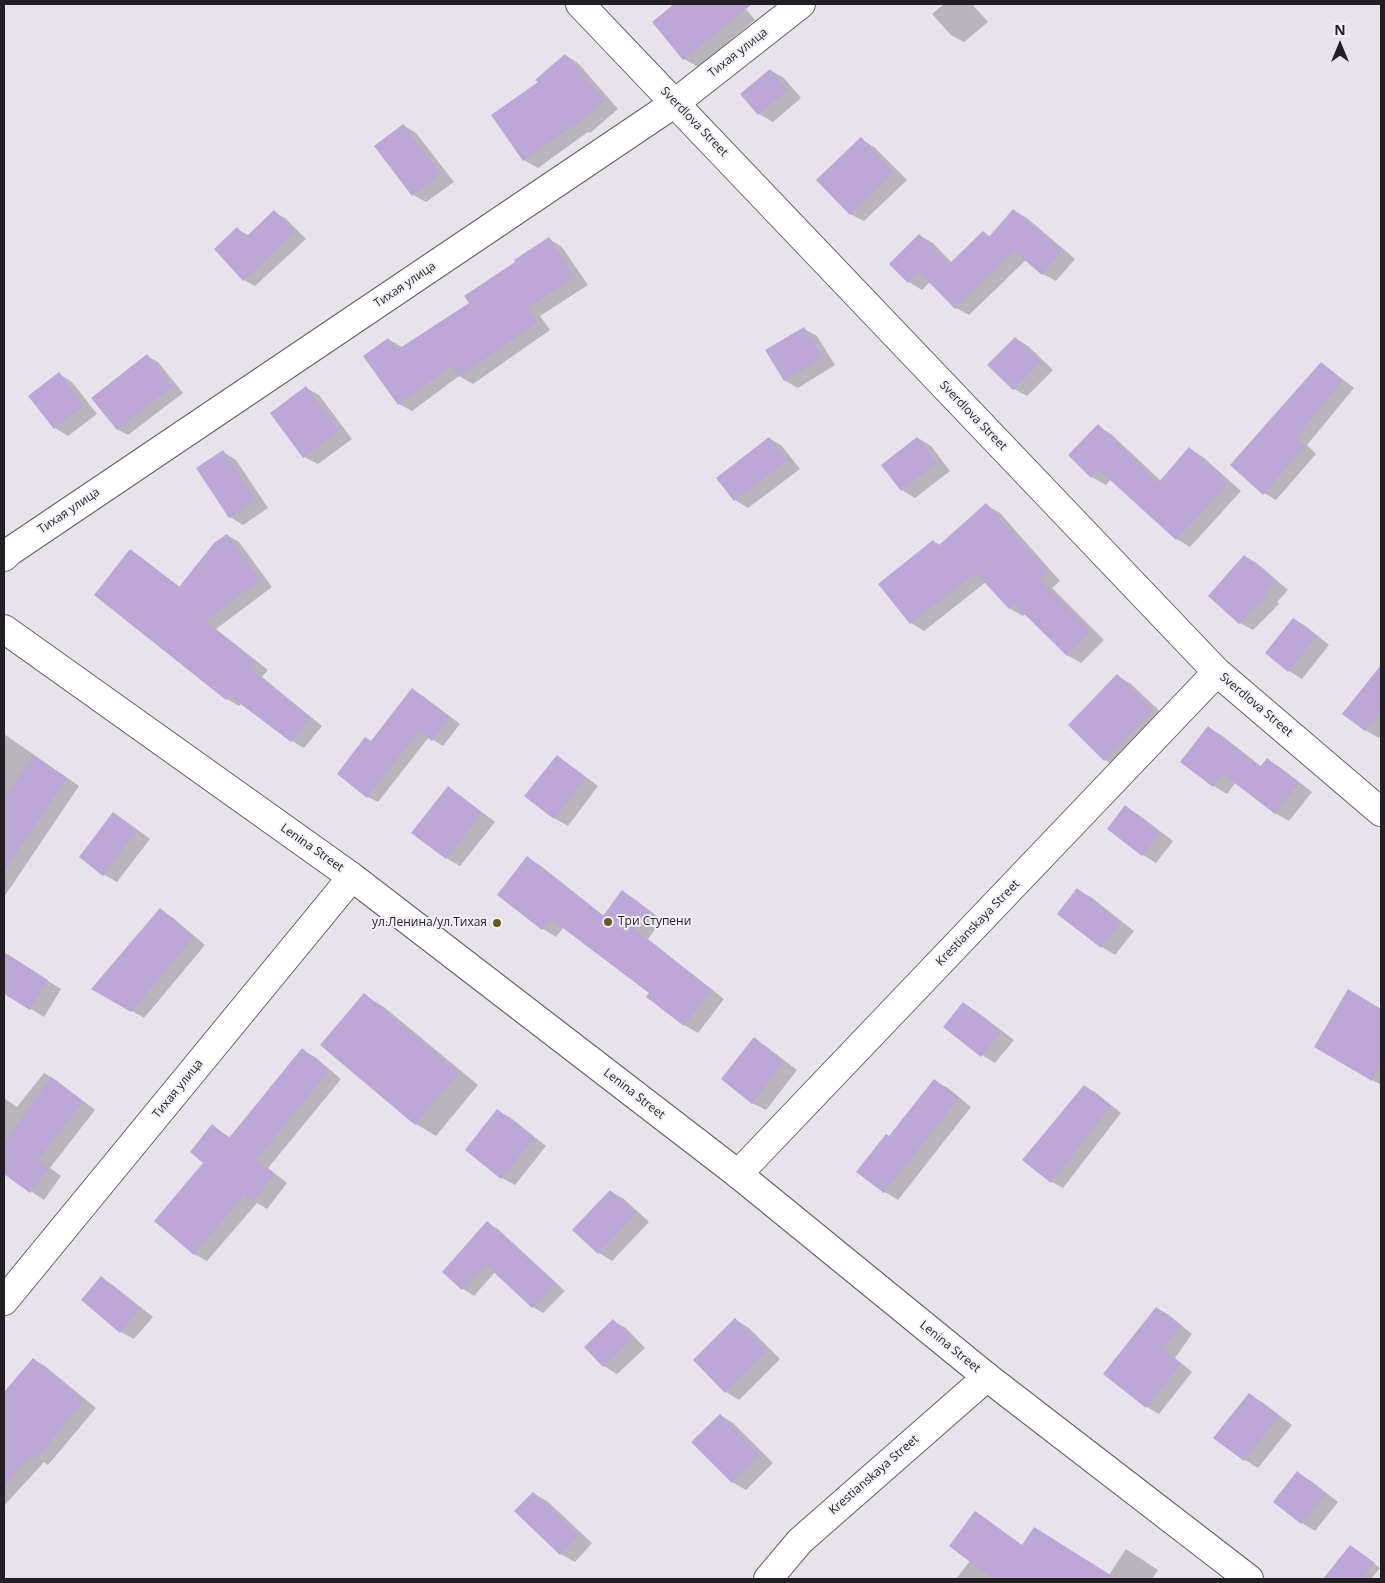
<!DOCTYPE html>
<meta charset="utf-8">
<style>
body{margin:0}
#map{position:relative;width:1385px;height:1583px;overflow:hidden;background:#e7e3ed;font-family:"Open Sans",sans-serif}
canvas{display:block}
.frame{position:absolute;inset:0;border:5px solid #211f23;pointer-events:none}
.north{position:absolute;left:1315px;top:20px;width:50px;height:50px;-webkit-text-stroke:4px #f4f0fa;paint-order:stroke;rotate:0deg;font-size:14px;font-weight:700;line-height:20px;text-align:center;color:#211f23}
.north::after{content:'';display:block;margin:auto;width:18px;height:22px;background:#211f23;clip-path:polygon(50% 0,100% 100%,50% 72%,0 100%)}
</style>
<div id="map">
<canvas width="1385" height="1583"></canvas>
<div class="frame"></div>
<div class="north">N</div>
</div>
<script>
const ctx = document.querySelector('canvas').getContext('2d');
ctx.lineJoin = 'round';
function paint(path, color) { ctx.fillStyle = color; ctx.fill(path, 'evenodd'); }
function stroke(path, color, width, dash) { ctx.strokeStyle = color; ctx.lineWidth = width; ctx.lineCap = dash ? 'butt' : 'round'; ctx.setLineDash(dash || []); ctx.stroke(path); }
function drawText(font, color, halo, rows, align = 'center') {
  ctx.font = font + ' "Open Sans",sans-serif'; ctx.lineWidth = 4; ctx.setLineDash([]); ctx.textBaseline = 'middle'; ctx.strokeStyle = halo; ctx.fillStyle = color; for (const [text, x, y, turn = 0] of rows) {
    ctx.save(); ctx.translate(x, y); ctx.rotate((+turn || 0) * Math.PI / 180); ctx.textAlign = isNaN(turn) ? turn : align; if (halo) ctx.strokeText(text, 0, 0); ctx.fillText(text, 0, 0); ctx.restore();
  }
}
const shadow = new Path2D(`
 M 676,4 L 742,4 L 755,20 L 698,67 L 684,59 L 654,22 Z
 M 944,4 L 972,4 L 988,22 L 964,42 L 951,35 L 932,14 Z
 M 565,55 L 578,63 L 618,109 L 590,133 L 588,132 L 538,168 L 524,160 L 493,115 L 539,82 Z
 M 770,70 L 784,78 L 801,98 L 773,122 L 759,114 L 742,95 Z
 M 403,125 L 416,133 L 454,182 L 426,202 L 413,195 Z
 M 861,139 L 874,147 L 907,180 L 864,221 L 850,214 Z
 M 1013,210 L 1027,218 L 1075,259 L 1056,281 L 1043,274 L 1026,260 L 969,315 L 956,308 L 930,282 L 922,290 L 909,282 L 919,235 L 933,243 L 952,263 L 983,232 L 991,237 Z
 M 274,212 L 285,218 L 306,239 L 255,286 L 244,280 L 237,229 L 248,235 Z
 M 549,239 L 562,247 L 588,285 L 540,316 L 550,330 L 473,384 L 459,376 L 412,411 L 399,404 L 388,339 L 402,347 L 471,304 Z
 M 804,329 L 817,336 L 835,365 L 798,388 L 784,380 Z
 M 1015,338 L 1028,346 L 1053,370 L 1027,396 L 1014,389 Z
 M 147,356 L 158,362 L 183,393 L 128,435 L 117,429 Z
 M 1321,364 L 1332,371 L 1354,388 L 1307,445 L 1316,454 L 1276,500 L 1264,493 Z
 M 59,374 L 72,382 L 97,414 L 68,436 L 55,428 Z
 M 306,388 L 319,395 L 352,439 L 318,464 L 304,457 Z
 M 1098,426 L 1111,434 L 1161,481 L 1190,449 L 1203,457 L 1241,491 L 1190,547 L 1177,539 L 1111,479 L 1106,485 L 1092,477 L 1070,455 Z
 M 769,438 L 782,446 L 800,469 L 748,508 L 735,500 Z
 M 918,438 L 931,446 L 950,471 L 915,498 L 902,490 Z
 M 223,452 L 236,460 L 268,508 L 243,525 L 230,517 Z
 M 986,505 L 1000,513 L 1060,581 L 1052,588 L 1104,640 L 1081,663 L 1067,655 L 1025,614 L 1023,616 L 1009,608 L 986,582 L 924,631 L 911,623 L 880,584 L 933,541 L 940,545 Z
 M 227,535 L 239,542 L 272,587 L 216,629 L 268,670 L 262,677 L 322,726 L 304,748 L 292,741 L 242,703 L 239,706 L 227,699 L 130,551 L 142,558 L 181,588 Z
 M 1245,556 L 1258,564 L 1288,590 L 1277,602 L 1279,604 L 1253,630 L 1240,623 Z
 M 1294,619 L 1307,627 L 1329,645 L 1302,679 L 1289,671 Z
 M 1118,676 L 1131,684 L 1167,718 L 1118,767 L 1105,760 Z
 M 1367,685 L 1381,693 L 1381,735 L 1379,738 L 1365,730 L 1344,713 Z
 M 412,690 L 423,696 L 460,724 L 443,746 L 429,737 L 378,802 L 368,797 L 372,742 Z
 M 1208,728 L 1221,735 L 1262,767 L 1267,760 L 1281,768 L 1312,792 L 1289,821 L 1275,813 L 1236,782 L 1227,794 L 1214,786 L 1181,762 Z
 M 4,734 L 79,786 L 4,897 Z
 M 557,757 L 570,765 L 598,786 L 568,826 L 554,818 Z
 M 448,788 L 461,796 L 495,822 L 460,866 L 446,858 L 413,832 Z
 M 1125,807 L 1139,815 L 1173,841 L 1156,863 L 1143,855 Z
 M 114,814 L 127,822 L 150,839 L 117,882 L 103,874 Z
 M 528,858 L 541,866 L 604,916 L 623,892 L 636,900 L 662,920 L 648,939 L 724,999 L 698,1033 L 684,1025 L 651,993 L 564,927 L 556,937 L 543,929 L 499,895 Z
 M 1077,890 L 1091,897 L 1134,931 L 1115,955 L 1102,947 L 1059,913 Z
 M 160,910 L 172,917 L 205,945 L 144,1018 L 93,988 Z
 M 8,956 L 61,989 L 44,1017 L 4,992 L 4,963 Z
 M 1349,991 L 1381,1010 L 1381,1085 L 1316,1047 Z
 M 364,995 L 384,1007 L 478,1085 L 436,1136 L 416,1124 Z
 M 963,1003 L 976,1011 L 1014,1040 L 995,1063 L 982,1055 Z
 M 754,1039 L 767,1047 L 797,1070 L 766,1110 L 752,1103 Z
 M 302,1050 L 315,1057 L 341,1079 L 268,1168 L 287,1183 L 267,1209 L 257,1203 L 207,1261 L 194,1254 L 205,1163 L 212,1126 L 231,1138 Z
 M 44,1073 L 56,1080 L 95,1110 L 50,1168 L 61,1176 L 44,1200 L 4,1173 L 4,1098 L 17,1107 Z
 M 934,1081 L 948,1088 L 971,1107 L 898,1200 L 885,1192 L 858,1172 L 890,1137 Z
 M 1084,1086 L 1095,1092 L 1121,1113 L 1063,1188 L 1052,1182 L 1024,1160 Z
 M 498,1111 L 511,1118 L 546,1146 L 515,1185 L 502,1178 Z
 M 610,1191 L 624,1199 L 649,1222 L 612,1261 L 599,1253 Z
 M 487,1223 L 498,1229 L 565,1291 L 543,1313 L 533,1307 L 495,1272 L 474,1296 L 463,1289 L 443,1272 Z
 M 101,1278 L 114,1286 L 153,1317 L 134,1339 L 121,1332 Z
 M 1157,1308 L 1169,1315 L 1192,1334 L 1175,1358 L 1192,1372 L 1159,1414 L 1147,1407 L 1105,1374 Z
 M 736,1320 L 749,1328 L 780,1359 L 739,1400 L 726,1392 Z
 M 613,1321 L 626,1328 L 645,1348 L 617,1374 L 604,1366 L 585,1347 Z
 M 33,1359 L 45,1366 L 96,1408 L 48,1465 L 44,1462 L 4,1506 L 4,1402 Z
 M 1249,1395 L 1262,1402 L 1292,1425 L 1258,1468 L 1245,1460 L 1215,1437 Z
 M 720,1415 L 733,1423 L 773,1463 L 746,1490 L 732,1482 Z
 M 1297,1473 L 1311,1481 L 1338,1502 L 1315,1531 L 1302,1523 L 1274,1502 Z
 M 533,1493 L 547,1501 L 592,1543 L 575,1562 L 561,1554 L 516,1511 Z
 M 976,1512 L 986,1519 L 1023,1546 L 1109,1575 L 1126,1549 L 1158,1570 L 1152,1579 L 1037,1579 L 1019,1568 L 1010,1579 L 956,1579 L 970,1561 Z
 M 1357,1550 L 1380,1568 L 1371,1579 L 1337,1579 L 1329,1573 Z`);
const building = new Path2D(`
 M 674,4 L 752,4 L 683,60 L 652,22 Z
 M 565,54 L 605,100 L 575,126 L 574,125 L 523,161 L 491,115 L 538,82 L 535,80 Z
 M 770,69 L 788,90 L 758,115 L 740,94 Z
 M 403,124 L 441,174 L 412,196 L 374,146 Z
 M 861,137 L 894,172 L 850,215 L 816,180 Z
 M 1013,209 L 1062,250 L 1042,275 L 1014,251 L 955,309 L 919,272 L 908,283 L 889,264 L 919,234 L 949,264 L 983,231 L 989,237 Z
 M 274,210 L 295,232 L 243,281 L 214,249 L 237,227 L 246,237 Z
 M 549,237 L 575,277 L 528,308 L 538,322 L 459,377 L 451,366 L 398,405 L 363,356 L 388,338 L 397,350 L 469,303 L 464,296 L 515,262 L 514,260 Z
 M 804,327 L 823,358 L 784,381 L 765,350 Z
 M 1015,337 L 1041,362 L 1013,390 L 987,365 Z
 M 147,354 L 173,386 L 117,430 L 91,398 Z
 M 1321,362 L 1343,380 L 1296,438 L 1305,446 L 1263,495 L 1230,465 Z
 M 59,372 L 84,406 L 54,429 L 28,396 Z
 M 306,386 L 339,431 L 303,458 L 270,413 Z
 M 1098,424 L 1158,483 L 1189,447 L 1229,483 L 1176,540 L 1099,470 L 1091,478 L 1068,455 Z
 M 769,437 L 787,461 L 734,501 L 716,478 Z
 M 917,437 L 937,463 L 901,491 L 881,465 Z
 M 223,450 L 255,500 L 229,518 L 196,468 Z
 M 986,503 L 1048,572 L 1040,580 L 1091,631 L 1067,656 L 1014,604 L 1009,609 L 976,573 L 910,624 L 878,584 L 933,540 L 938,546 Z
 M 227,534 L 261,580 L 205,621 L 256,662 L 250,669 L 311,718 L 291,742 L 230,696 L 226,700 L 94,595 L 130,549 L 179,587 L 214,543 Z
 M 1244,555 L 1275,581 L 1264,594 L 1267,596 L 1239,624 L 1208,596 Z
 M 1293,618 L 1317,636 L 1288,672 L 1265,653 Z
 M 1381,665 L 1381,710 L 1365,731 L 1342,714 Z
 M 1117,674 L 1154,710 L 1104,761 L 1068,725 Z
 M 412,688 L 450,718 L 432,741 L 419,731 L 367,798 L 337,774 L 365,737 L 371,741 Z
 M 1208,726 L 1260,767 L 1267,758 L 1299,783 L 1275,814 L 1223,774 L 1213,787 L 1180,762 Z
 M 33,755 L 67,778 L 4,871 L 4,799 Z
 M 557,755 L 586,778 L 554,819 L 524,796 Z
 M 448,786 L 482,813 L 446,859 L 411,833 Z
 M 1125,805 L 1160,833 L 1142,856 L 1107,829 Z
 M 113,812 L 137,830 L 103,876 L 79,857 Z
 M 527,856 L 603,916 L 622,890 L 650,912 L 635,930 L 712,990 L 684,1026 L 646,997 L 649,993 L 551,919 L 542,930 L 497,895 Z
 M 1077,888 L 1121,923 L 1101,948 L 1057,914 Z
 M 160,908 L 194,937 L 131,1012 L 91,989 Z
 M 4,952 L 48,980 L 30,1010 L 4,994 Z
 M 1348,989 L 1381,1009 L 1381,1065 L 1372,1081 L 1314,1047 Z
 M 364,993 L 459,1073 L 415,1125 L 320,1045 Z
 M 963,1002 L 1001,1032 L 981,1057 L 943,1027 Z
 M 754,1037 L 784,1062 L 752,1104 L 721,1079 Z
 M 302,1048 L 329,1071 L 256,1160 L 275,1174 L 253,1202 L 244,1195 L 194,1255 L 154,1221 L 203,1163 L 190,1152 L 212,1124 L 229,1138 Z
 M 51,1077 L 83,1102 L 38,1160 L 49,1168 L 30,1193 L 4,1174 L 4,1143 Z
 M 934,1079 L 959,1098 L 884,1193 L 856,1172 L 886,1134 L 889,1136 Z
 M 1084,1085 L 1111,1106 L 1051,1183 L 1022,1160 Z
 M 497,1109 L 534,1138 L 501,1179 L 465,1150 Z
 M 610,1190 L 636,1214 L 598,1254 L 572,1230 Z
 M 487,1221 L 556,1284 L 532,1308 L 486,1265 L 462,1290 L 442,1272 Z
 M 101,1276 L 140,1309 L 120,1333 L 81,1300 Z
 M 1156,1307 L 1181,1326 L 1163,1350 L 1181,1364 L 1146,1408 L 1103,1374 Z
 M 735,1318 L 767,1351 L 725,1393 L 693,1360 Z
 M 613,1319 L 632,1339 L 603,1367 L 584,1347 Z
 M 33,1358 L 84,1401 L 36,1459 L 32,1455 L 4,1486 L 4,1392 Z
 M 1249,1393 L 1279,1416 L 1244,1461 L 1213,1438 Z
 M 720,1414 L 760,1455 L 732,1483 L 691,1442 Z
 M 1297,1471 L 1326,1494 L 1301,1524 L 1273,1502 Z
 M 533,1492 L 579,1535 L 560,1555 L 514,1511 Z
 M 975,1511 L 1022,1545 L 1034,1527 L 1117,1579 L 993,1579 L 949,1546 Z
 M 1350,1545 L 1375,1563 L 1362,1579 L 1323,1579 Z`);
const minor = new Path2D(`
 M 580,4 L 1217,672 L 1381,812
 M 4,557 L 9,552 L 675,103 L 801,4
 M 738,1174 L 1217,672
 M 4,1301 L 352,877
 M 768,1579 L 800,1541 L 987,1377`);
const secondary = new Path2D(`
 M 4,629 L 352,877 L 738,1174 L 987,1377 L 1249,1579`);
const markers = [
 [608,922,5,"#685a27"],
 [497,923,5,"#685a27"]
];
const streetNames = [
 ["Тихая улица",738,53,-38],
 ["Sverdlova Street",694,122,46],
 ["Тихая улица",405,285,-34],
 ["Sverdlova Street",973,416,46],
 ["Тихая улица",69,511,-34],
 ["Sverdlova Street",1256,705,40],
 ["Lenina Street",312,848,35],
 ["Krestianskaya Street",978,923,-46],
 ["Тихая улица",178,1089,-51],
 ["Lenina Street",634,1094,38],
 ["Lenina Street",950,1347,39],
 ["Krestianskaya Street",874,1475,-41]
];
const poiNames = [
 ["Три Ступени",618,922],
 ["ул.Ленина/ул.Тихая",487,923,"right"]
];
paint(shadow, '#0003');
paint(building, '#bca7d7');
stroke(minor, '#635f67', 30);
stroke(secondary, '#635f67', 30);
stroke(minor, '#fff', 28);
stroke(secondary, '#fff', 28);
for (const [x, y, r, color] of markers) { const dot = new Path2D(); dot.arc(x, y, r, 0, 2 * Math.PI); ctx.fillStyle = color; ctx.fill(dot); stroke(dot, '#f4f0fa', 2); }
drawText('12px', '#211f23', '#f4f0fa', streetNames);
drawText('12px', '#211f23', '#f4f0fa', poiNames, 'left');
</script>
